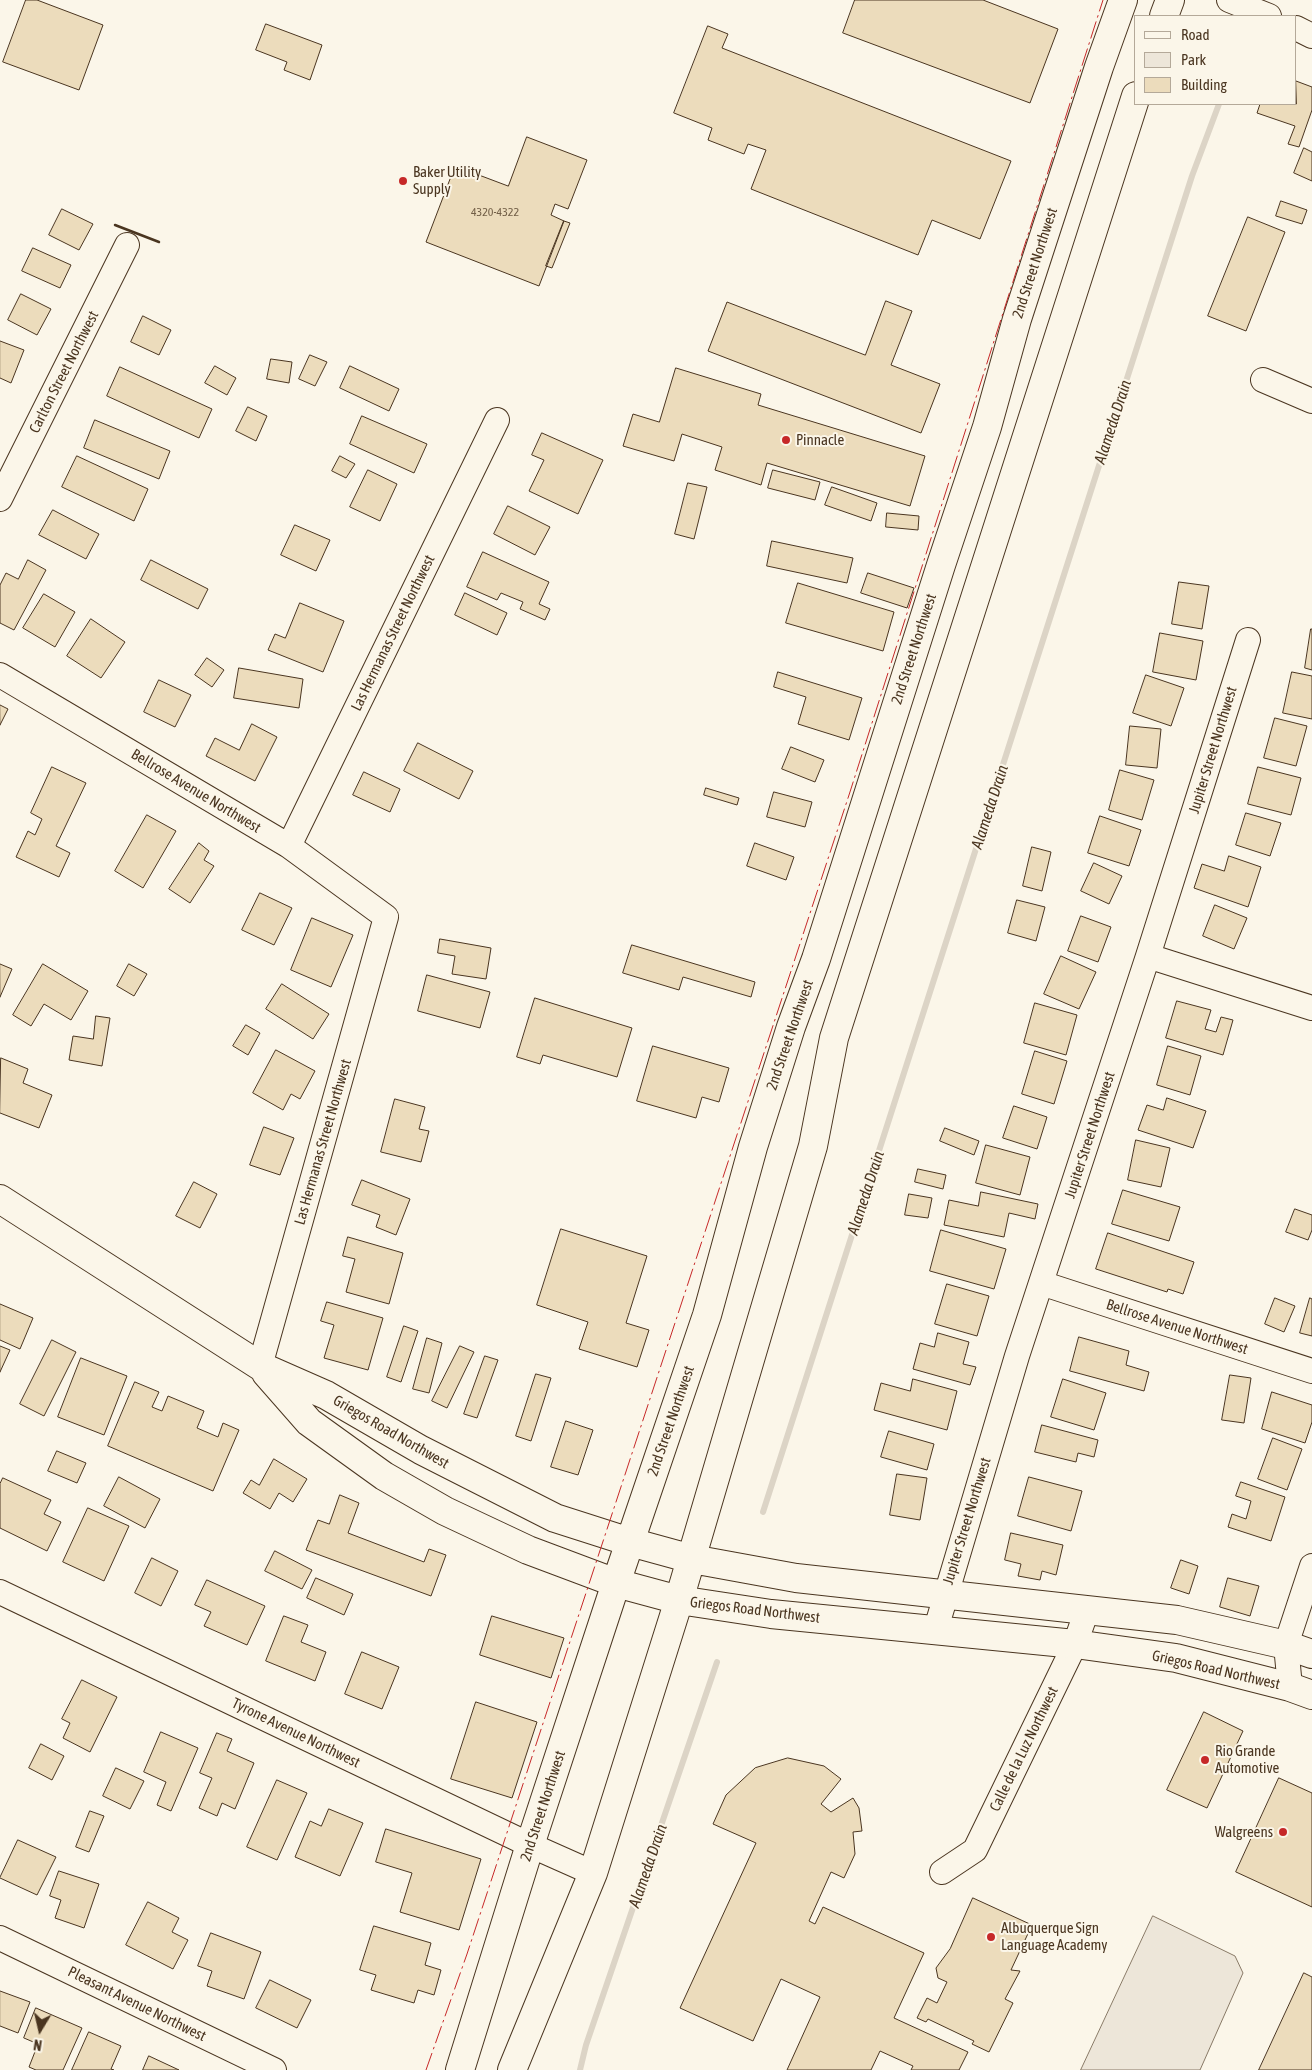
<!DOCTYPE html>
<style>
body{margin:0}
#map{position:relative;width:1312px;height:2070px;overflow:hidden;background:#fbf6e9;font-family:"Asap Condensed",sans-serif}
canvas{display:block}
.legend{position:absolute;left:1134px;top:15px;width:162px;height:90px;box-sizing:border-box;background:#fbf6e9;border:1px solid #b4a999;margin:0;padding:6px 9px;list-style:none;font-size:15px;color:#4a3520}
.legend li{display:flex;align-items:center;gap:10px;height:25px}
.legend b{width:25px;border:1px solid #b4a999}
.north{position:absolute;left:15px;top:2005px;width:50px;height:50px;-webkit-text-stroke:4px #fbf6e9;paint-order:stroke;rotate:189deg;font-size:14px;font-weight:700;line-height:20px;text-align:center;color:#4a3520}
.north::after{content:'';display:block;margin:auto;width:18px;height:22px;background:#4a3520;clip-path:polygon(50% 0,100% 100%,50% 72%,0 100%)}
</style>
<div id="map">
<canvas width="1312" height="2070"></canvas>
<ul class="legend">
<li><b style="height:6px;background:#fbf6e9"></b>Road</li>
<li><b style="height:14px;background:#ede6d9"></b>Park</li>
<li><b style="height:14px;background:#ecdcbc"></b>Building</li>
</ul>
<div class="north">N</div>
</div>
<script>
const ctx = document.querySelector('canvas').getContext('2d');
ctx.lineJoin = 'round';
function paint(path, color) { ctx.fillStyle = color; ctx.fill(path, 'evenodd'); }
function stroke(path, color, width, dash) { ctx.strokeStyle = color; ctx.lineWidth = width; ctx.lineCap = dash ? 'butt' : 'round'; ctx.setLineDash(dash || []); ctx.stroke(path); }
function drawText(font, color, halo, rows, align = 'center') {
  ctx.font = font + ' "Asap Condensed",sans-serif'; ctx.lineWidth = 4; ctx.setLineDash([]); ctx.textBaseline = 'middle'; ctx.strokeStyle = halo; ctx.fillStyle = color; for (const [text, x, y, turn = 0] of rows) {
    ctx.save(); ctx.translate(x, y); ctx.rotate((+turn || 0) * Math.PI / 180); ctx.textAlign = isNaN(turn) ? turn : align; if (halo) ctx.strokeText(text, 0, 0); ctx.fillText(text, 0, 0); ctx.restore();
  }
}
const green = new Path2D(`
 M 1153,1916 L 1235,1956 L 1243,1973 L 1200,2070 L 1081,2070 Z`);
const stream = new Path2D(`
 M 763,1512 L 1192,176 L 1219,104
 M 580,2070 L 586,2045 L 717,1662`);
const building = new Path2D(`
 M 26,0 L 37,0 L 103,25 L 79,90 L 3,62 Z
 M 855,0 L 983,0 L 1058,29 L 1030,103 L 843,33 Z
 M 266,24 L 322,45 L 310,80 L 284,70 L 287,62 L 256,50 Z
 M 708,26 L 728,34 L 722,48 L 1011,161 L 980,239 L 932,220 L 918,255 L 751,189 L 766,150 L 748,144 L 744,154 L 708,140 L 712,128 L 674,113 Z
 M 1296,81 L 1312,87 L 1312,110 L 1299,147 L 1288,144 L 1295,126 L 1257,113 L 1260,104 L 1296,104 Z
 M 527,137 L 587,160 L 568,209 L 555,204 L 551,215 L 564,221 L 539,286 L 426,242 L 455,166 L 508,186 Z
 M 1304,148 L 1312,152 L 1312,181 L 1294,173 Z
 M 1281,201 L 1307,210 L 1302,224 L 1276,216 Z
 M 62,209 L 93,224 L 79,250 L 49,235 Z
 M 1248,217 L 1285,232 L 1246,331 L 1208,316 Z
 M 564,221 L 570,223 L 552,268 L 546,266 Z
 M 33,248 L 71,265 L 60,288 L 22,271 Z
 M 21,294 L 51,309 L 37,335 L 8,320 Z
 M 886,301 L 912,311 L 891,365 L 940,384 L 921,433 L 708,351 L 727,302 L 865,355 Z
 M 143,316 L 171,330 L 159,355 L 131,342 Z
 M 0,341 L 24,350 L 11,383 L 0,378 Z
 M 310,355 L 327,362 L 315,386 L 299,379 Z
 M 271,359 L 292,362 L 289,383 L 267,379 Z
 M 215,366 L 236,378 L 227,395 L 205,383 Z
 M 350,366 L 399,389 L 389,411 L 340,388 Z
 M 120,367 L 212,409 L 199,438 L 107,396 Z
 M 676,368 L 761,394 L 758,405 L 925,456 L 910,506 L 767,463 L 761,485 L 715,470 L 722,447 L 682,434 L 674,461 L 623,446 L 633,414 L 659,422 Z
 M 248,407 L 267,416 L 256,441 L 236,431 Z
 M 362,416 L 427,444 L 414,473 L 350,444 Z
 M 95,420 L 170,451 L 159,479 L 84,448 Z
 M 542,433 L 603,460 L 578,514 L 529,491 L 544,460 L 532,455 Z
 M 77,456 L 148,489 L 134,521 L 62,487 Z
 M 340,456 L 355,464 L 346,478 L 332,471 Z
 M 368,470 L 397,484 L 380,521 L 350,507 Z
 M 773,470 L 820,482 L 815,500 L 768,488 Z
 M 688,483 L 707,487 L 694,539 L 675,534 Z
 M 832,487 L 877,503 L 871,521 L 825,505 Z
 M 508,506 L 550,527 L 535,555 L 494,534 Z
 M 53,510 L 99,534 L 86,559 L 39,535 Z
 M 887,513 L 919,516 L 918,530 L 886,527 Z
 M 295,525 L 330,540 L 316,571 L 281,555 Z
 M 772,541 L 853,558 L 847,583 L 767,566 Z
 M 483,552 L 549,582 L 539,604 L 550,609 L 545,620 L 520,609 L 523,602 L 501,593 L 497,600 L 467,587 Z
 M 28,560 L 46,570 L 14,630 L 0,623 L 0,585 L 6,573 L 18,579 Z
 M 151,560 L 208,589 L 198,609 L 141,580 Z
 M 868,573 L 914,588 L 907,608 L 861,593 Z
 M 1179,582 L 1209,586 L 1202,629 L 1172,624 Z
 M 798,583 L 894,612 L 883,651 L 786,623 Z
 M 465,593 L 507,613 L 497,635 L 455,615 Z
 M 44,594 L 75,612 L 55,647 L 23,628 Z
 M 300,603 L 344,621 L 323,672 L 268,650 L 275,634 L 285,638 Z
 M 91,619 L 125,642 L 101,678 L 67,656 Z
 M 1311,629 L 1312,629 L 1312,670 L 1305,668 Z
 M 1160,633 L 1203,641 L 1196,680 L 1153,672 Z
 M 207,658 L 224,670 L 212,687 L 195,675 Z
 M 239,668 L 303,679 L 299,708 L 234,698 Z
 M 778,672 L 862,698 L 849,740 L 798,724 L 806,697 L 774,687 Z
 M 1292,672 L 1312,676 L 1312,719 L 1283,713 Z
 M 1146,675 L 1184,688 L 1171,726 L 1133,713 Z
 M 159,680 L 191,695 L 175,727 L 144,712 Z
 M 0,705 L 8,709 L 0,725 Z
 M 1275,718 L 1307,726 L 1296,766 L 1264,758 Z
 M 252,724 L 277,737 L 255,781 L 206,756 L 215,738 L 239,750 Z
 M 1130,726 L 1161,729 L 1157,768 L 1126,765 Z
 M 418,743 L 473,771 L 459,799 L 404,771 Z
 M 791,747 L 824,760 L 815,782 L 782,769 Z
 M 52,767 L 86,783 L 56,846 L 70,853 L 59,877 L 16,857 L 28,831 L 35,835 L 42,819 L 31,813 Z
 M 1258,767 L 1301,778 L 1291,815 L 1248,804 Z
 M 1120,770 L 1154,780 L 1142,820 L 1109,810 Z
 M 364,772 L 400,789 L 390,812 L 353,795 Z
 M 706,788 L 739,798 L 737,805 L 704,795 Z
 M 774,792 L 812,802 L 805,827 L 767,817 Z
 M 1246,813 L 1281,823 L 1270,856 L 1236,845 Z
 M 147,815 L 176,831 L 143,888 L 115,871 Z
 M 1100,816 L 1141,830 L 1129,866 L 1088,853 Z
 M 199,843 L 209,851 L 204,860 L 214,866 L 190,903 L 169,889 Z
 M 755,843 L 794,857 L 786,880 L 747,866 Z
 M 1032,847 L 1051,852 L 1042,891 L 1023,886 Z
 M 1229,856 L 1261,867 L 1248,907 L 1194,888 L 1202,864 L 1224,871 Z
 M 1094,863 L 1122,876 L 1109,904 L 1081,891 Z
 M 260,893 L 292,908 L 274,945 L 242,930 Z
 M 1017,900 L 1045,907 L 1036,941 L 1008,933 Z
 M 1215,905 L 1247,918 L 1234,949 L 1203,936 Z
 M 1081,916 L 1111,927 L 1098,962 L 1068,951 Z
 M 312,918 L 353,935 L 331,987 L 291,970 Z
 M 440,939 L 491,948 L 486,979 L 452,974 L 455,956 L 438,953 Z
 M 632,945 L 755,982 L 751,997 L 683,977 L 679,990 L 623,973 Z
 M 1061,956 L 1096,972 L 1079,1009 L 1044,994 Z
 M 0,964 L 12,969 L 0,997 Z
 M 43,964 L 88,991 L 71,1020 L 44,1004 L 31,1026 L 13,1015 Z
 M 129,964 L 147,974 L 134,996 L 117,986 Z
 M 427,975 L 490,992 L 480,1028 L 418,1011 Z
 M 282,984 L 329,1014 L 313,1039 L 266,1009 Z
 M 535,998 L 632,1028 L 617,1077 L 543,1055 L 540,1064 L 517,1057 Z
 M 1177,1001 L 1211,1010 L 1205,1029 L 1216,1032 L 1221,1017 L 1233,1020 L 1223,1055 L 1166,1038 Z
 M 1035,1003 L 1077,1015 L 1066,1055 L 1024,1043 Z
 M 96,1016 L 110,1018 L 102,1066 L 69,1060 L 73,1036 L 93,1039 Z
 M 246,1025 L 260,1033 L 248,1055 L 233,1046 Z
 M 653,1046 L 729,1068 L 719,1102 L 702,1097 L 696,1118 L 637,1101 Z
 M 1168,1046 L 1201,1056 L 1190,1095 L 1157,1085 Z
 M 276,1050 L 315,1071 L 300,1099 L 291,1094 L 283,1110 L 253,1093 Z
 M 1035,1051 L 1067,1061 L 1054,1104 L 1022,1094 Z
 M 1,1058 L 28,1069 L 23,1083 L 52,1095 L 39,1128 L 0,1113 Z
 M 1167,1098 L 1206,1111 L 1193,1148 L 1138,1130 L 1147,1105 L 1163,1110 Z
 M 395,1099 L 425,1107 L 419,1129 L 429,1131 L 421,1162 L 381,1152 Z
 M 1014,1106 L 1047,1117 L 1037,1149 L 1003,1138 Z
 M 264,1127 L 294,1138 L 280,1175 L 250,1165 Z
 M 945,1128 L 979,1141 L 974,1155 L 940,1141 Z
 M 1136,1140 L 1170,1148 L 1161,1187 L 1128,1180 Z
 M 986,1145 L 1030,1157 L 1020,1195 L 976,1183 Z
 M 918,1169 L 946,1175 L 943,1189 L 915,1182 Z
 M 362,1180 L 410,1199 L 396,1235 L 376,1227 L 380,1215 L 352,1205 Z
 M 194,1182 L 217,1194 L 200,1228 L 176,1216 Z
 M 1123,1190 L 1180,1207 L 1169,1241 L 1112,1224 Z
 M 981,1192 L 1038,1204 L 1035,1219 L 1009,1213 L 1004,1237 L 944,1225 L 949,1200 L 978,1206 Z
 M 909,1194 L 932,1198 L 928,1218 L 905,1215 Z
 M 1295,1209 L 1312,1215 L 1312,1230 L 1308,1240 L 1286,1232 Z
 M 561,1229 L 647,1256 L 626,1323 L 649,1330 L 637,1367 L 579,1349 L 588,1322 L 537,1305 Z
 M 941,1230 L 1006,1249 L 994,1289 L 930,1271 Z
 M 1108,1233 L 1194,1262 L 1183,1294 L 1168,1289 L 1167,1292 L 1096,1269 Z
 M 348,1237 L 403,1253 L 389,1304 L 346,1292 L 355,1259 L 343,1256 Z
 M 947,1284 L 989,1296 L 977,1336 L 935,1324 Z
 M 1275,1298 L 1295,1306 L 1284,1332 L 1265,1324 Z
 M 1310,1298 L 1312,1299 L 1312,1336 L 1300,1333 Z
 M 327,1302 L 383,1318 L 368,1370 L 324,1358 L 334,1325 L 321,1321 Z
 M 0,1304 L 33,1318 L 20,1349 L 0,1340 Z
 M 404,1326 L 418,1331 L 401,1382 L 387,1377 Z
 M 938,1333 L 969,1342 L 963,1364 L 976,1367 L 970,1385 L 913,1369 L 920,1343 L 934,1347 Z
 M 1079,1337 L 1129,1351 L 1126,1365 L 1149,1372 L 1144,1391 L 1070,1371 Z
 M 427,1338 L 442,1343 L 429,1393 L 413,1389 Z
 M 52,1340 L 76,1352 L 44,1416 L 20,1404 Z
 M 0,1346 L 10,1350 L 0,1372 Z
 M 460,1346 L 474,1352 L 447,1408 L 432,1401 Z
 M 485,1356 L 498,1360 L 477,1418 L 464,1414 Z
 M 81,1358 L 127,1376 L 104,1435 L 58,1417 Z
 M 536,1374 L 551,1378 L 531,1441 L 516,1436 Z
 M 1230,1375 L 1251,1378 L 1244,1423 L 1222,1420 Z
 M 913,1379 L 957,1391 L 947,1430 L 874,1410 L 881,1383 L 910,1391 Z
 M 1063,1379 L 1106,1393 L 1094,1430 L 1051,1417 Z
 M 135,1382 L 159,1392 L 152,1407 L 162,1411 L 168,1396 L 204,1411 L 197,1428 L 218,1437 L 223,1423 L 239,1430 L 213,1491 L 108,1446 Z
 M 1272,1392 L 1312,1405 L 1312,1422 L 1305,1443 L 1262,1429 Z
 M 566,1421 L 593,1430 L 578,1475 L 551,1467 Z
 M 1042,1425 L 1098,1440 L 1094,1457 L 1078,1453 L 1076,1462 L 1035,1452 Z
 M 889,1431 L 934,1444 L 927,1470 L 881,1457 Z
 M 1273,1438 L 1302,1449 L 1287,1490 L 1258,1479 Z
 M 57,1451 L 86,1463 L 77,1483 L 48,1471 Z
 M 274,1459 L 307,1479 L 293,1502 L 279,1493 L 270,1509 L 243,1493 L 251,1480 L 259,1485 Z
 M 897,1474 L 927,1478 L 920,1520 L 890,1515 Z
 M 119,1477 L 160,1499 L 145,1528 L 104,1506 Z
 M 1029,1477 L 1082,1491 L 1071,1531 L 1018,1516 Z
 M 3,1478 L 51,1500 L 44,1514 L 61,1522 L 47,1551 L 0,1528 L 0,1484 Z
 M 1241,1482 L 1285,1497 L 1271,1541 L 1228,1527 L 1232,1514 L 1246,1519 L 1251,1501 L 1236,1496 Z
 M 340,1495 L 359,1503 L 348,1533 L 424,1562 L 429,1549 L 446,1555 L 431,1596 L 306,1550 L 318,1520 L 329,1524 Z
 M 88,1508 L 129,1526 L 104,1581 L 63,1562 Z
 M 1011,1533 L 1063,1545 L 1056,1575 L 1042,1571 L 1040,1580 L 1018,1576 L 1021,1564 L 1005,1560 Z
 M 275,1551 L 312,1570 L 302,1589 L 265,1571 Z
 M 152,1558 L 178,1571 L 161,1606 L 135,1593 Z
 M 1181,1560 L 1198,1566 L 1189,1594 L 1171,1588 Z
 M 316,1578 L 353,1594 L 344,1615 L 307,1598 Z
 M 1228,1578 L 1259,1586 L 1250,1616 L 1220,1607 Z
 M 207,1580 L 265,1606 L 247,1645 L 204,1626 L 211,1612 L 195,1605 Z
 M 284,1616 L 308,1625 L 301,1642 L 326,1652 L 315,1681 L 266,1661 Z
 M 492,1616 L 564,1638 L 551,1678 L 480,1655 Z
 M 362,1652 L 399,1667 L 382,1709 L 345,1694 Z
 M 82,1680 L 117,1697 L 90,1752 L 63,1738 L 70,1723 L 62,1719 Z
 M 476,1702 L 537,1722 L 512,1798 L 451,1779 Z
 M 1204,1712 L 1243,1731 L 1207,1808 L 1167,1790 Z
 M 161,1732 L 198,1748 L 171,1811 L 157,1805 L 166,1782 L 144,1772 Z
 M 217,1733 L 232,1739 L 227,1751 L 254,1763 L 235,1809 L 222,1803 L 217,1816 L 199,1808 L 212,1778 L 200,1773 Z
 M 41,1744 L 64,1756 L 52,1780 L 29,1768 Z
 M 788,1758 L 824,1766 L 841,1779 L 821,1804 L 831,1812 L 853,1798 L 859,1808 L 862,1831 L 853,1832 L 855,1854 L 844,1878 L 831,1872 L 809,1921 L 815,1924 L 823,1907 L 924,1953 L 894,2018 L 968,2052 L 959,2070 L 911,2070 L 913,2066 L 880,2051 L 871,2070 L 787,2070 L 820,1997 L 781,1979 L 753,2041 L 680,2008 L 756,1843 L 713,1824 L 726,1795 L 755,1768 Z
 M 116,1768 L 144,1781 L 130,1809 L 103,1796 Z
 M 1279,1778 L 1312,1793 L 1312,1907 L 1236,1872 Z
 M 277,1780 L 307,1793 L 277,1860 L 247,1847 Z
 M 329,1809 L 363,1823 L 340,1876 L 295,1857 L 310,1821 L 321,1826 Z
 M 90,1811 L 104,1816 L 89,1852 L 76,1847 Z
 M 386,1829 L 481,1859 L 459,1930 L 400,1912 L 412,1873 L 376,1862 Z
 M 18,1840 L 56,1857 L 37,1895 L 0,1878 Z
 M 59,1871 L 99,1884 L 84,1928 L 55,1918 L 61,1900 L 50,1896 Z
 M 973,1898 L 1032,1925 L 1011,1970 L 1020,1971 L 1005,1999 L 1013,2003 L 989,2052 L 972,2044 L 974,2041 L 928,2019 L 926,2022 L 917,2018 L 927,1998 L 937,2003 L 947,1982 L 938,1978 L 936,1968 L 950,1949 Z
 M 148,1902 L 179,1918 L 172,1932 L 188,1940 L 173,1969 L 126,1945 Z
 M 374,1926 L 431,1943 L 425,1965 L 441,1970 L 434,1995 L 418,1990 L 414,2003 L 371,1990 L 376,1975 L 360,1970 Z
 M 211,1933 L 261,1952 L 244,1999 L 207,1986 L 212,1971 L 198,1966 Z
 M 1304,1973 L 1312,1977 L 1312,2070 L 1259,2070 Z
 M 270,1980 L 311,2000 L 297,2028 L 256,2008 Z
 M 0,1991 L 30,2002 L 18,2033 L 0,2026 Z
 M 36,2008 L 82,2028 L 63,2070 L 36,2070 L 29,2067 L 38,2044 L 24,2038 Z
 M 89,2032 L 121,2046 L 111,2069 L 114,2070 L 72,2070 Z
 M 149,2056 L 179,2070 L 143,2070 Z`);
const minor = new Path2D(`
 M 1229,0 L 1269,16
 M 1296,28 L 1312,36
 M 1263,380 L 1312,401
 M 0,499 L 127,245
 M 0,675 L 289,846 L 386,917 L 260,1366
 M 289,846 L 497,420
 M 1148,956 L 1312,1008
 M 1041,1283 L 1312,1371
 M 0,1592 L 530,1845 L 593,1873
 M 935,1632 L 1017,1356 L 1148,956 L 1248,640
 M 1290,1687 L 1286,1645 L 1312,1566
 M 942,1872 L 975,1850 L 1075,1644 L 1087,1610
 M 0,1938 L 274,2070`);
const major = new Path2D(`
 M 1164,16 L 1170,0
 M 0,1199 L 260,1366 L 326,1395 L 421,1450 L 555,1518 L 630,1542 L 692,1559 L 796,1578 L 1177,1620 L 1286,1645 L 1312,1654
 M 266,1373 L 309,1422 L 384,1476 L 445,1511 L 528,1550 L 616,1583 L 679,1600 L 771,1614 L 1075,1644 L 1176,1658 L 1290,1687 L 1312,1695
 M 460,2070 L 530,1845 L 616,1583 L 707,1315 L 753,1147 L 791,1027 L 816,959 L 941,565 L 987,427 L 1017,319 L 1099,67 L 1123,0
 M 512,2070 L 593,1873 L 679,1600 L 813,1146 L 834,1038 L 1136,96`);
const wall = new Path2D(`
 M 115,225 L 159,242`);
const power = new Path2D(`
 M 426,2070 L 467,1954 L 849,795 L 1103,0`);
const markers = [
 [403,181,5,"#c62828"],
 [786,440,5,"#c62828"],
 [1205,1760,5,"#c62828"],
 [1283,1832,5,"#c62828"],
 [991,1937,5,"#c62828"]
];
const numberNames = [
 ["4320-4322",495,212]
];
const poiNames = [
 ["Baker Utility",413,172],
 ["Supply",413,189],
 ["Pinnacle",796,440],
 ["Rio Grande",1215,1751],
 ["Automotive",1215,1768],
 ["Walgreens",1273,1832,"right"],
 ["Albuquerque Sign",1001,1928],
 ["Language Academy",1001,1945]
];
const streetNames = [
 ["2nd Street Northwest",1035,263,-72],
 ["Carlton Street Northwest",64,372,-63],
 ["Las Hermanas Street Northwest",393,633,-64],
 ["2nd Street Northwest",914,649,-72],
 ["Jupiter Street Northwest",1213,750,-73],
 ["Bellrose Avenue Northwest",196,791,31],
 ["2nd Street Northwest",790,1035,-71],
 ["Jupiter Street Northwest",1090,1135,-72],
 ["Las Hermanas Street Northwest",323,1142,-74],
 ["Bellrose Avenue Northwest",1177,1327,18],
 ["2nd Street Northwest",671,1421,-71],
 ["Griegos Road Northwest",391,1432,30],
 ["Jupiter Street Northwest",967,1521,-73],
 ["Griegos Road Northwest",755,1610,7],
 ["Griegos Road Northwest",1216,1670,13],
 ["Tyrone Avenue Northwest",296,1733,26],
 ["Calle de la Luz Northwest",1024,1749,-64],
 ["2nd Street Northwest",543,1806,-72],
 ["Pleasant Avenue Northwest",137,2004,26]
];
const waterNames = [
 ["Alameda Drain",1113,422,-72],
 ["Alameda Drain",990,807,-72],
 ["Alameda Drain",866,1193,-72],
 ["Alameda Drain",648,1866,-71]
];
paint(green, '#ede6d9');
stroke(green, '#887966', 1);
stroke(stream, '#dcd4c6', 6);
paint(building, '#ecdcbc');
stroke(building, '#4a3520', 1);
stroke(minor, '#4a3520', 26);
stroke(major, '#4a3520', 30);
stroke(minor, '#fbf6e9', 24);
stroke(major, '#fbf6e9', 28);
stroke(wall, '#4a3520', 2.5);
stroke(power, '#c62828', 1, [18, 4, 2.5, 4]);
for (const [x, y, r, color] of markers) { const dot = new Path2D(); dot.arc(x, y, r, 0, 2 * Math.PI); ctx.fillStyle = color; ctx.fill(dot); stroke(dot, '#fbf6e9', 2); }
drawText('12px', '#725f47', null, numberNames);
drawText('15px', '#4a3520', '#fbf6e9', poiNames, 'left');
drawText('15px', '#4a3520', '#fbf6e9', streetNames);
drawText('italic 16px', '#4a3520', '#fbf6e9', waterNames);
</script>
